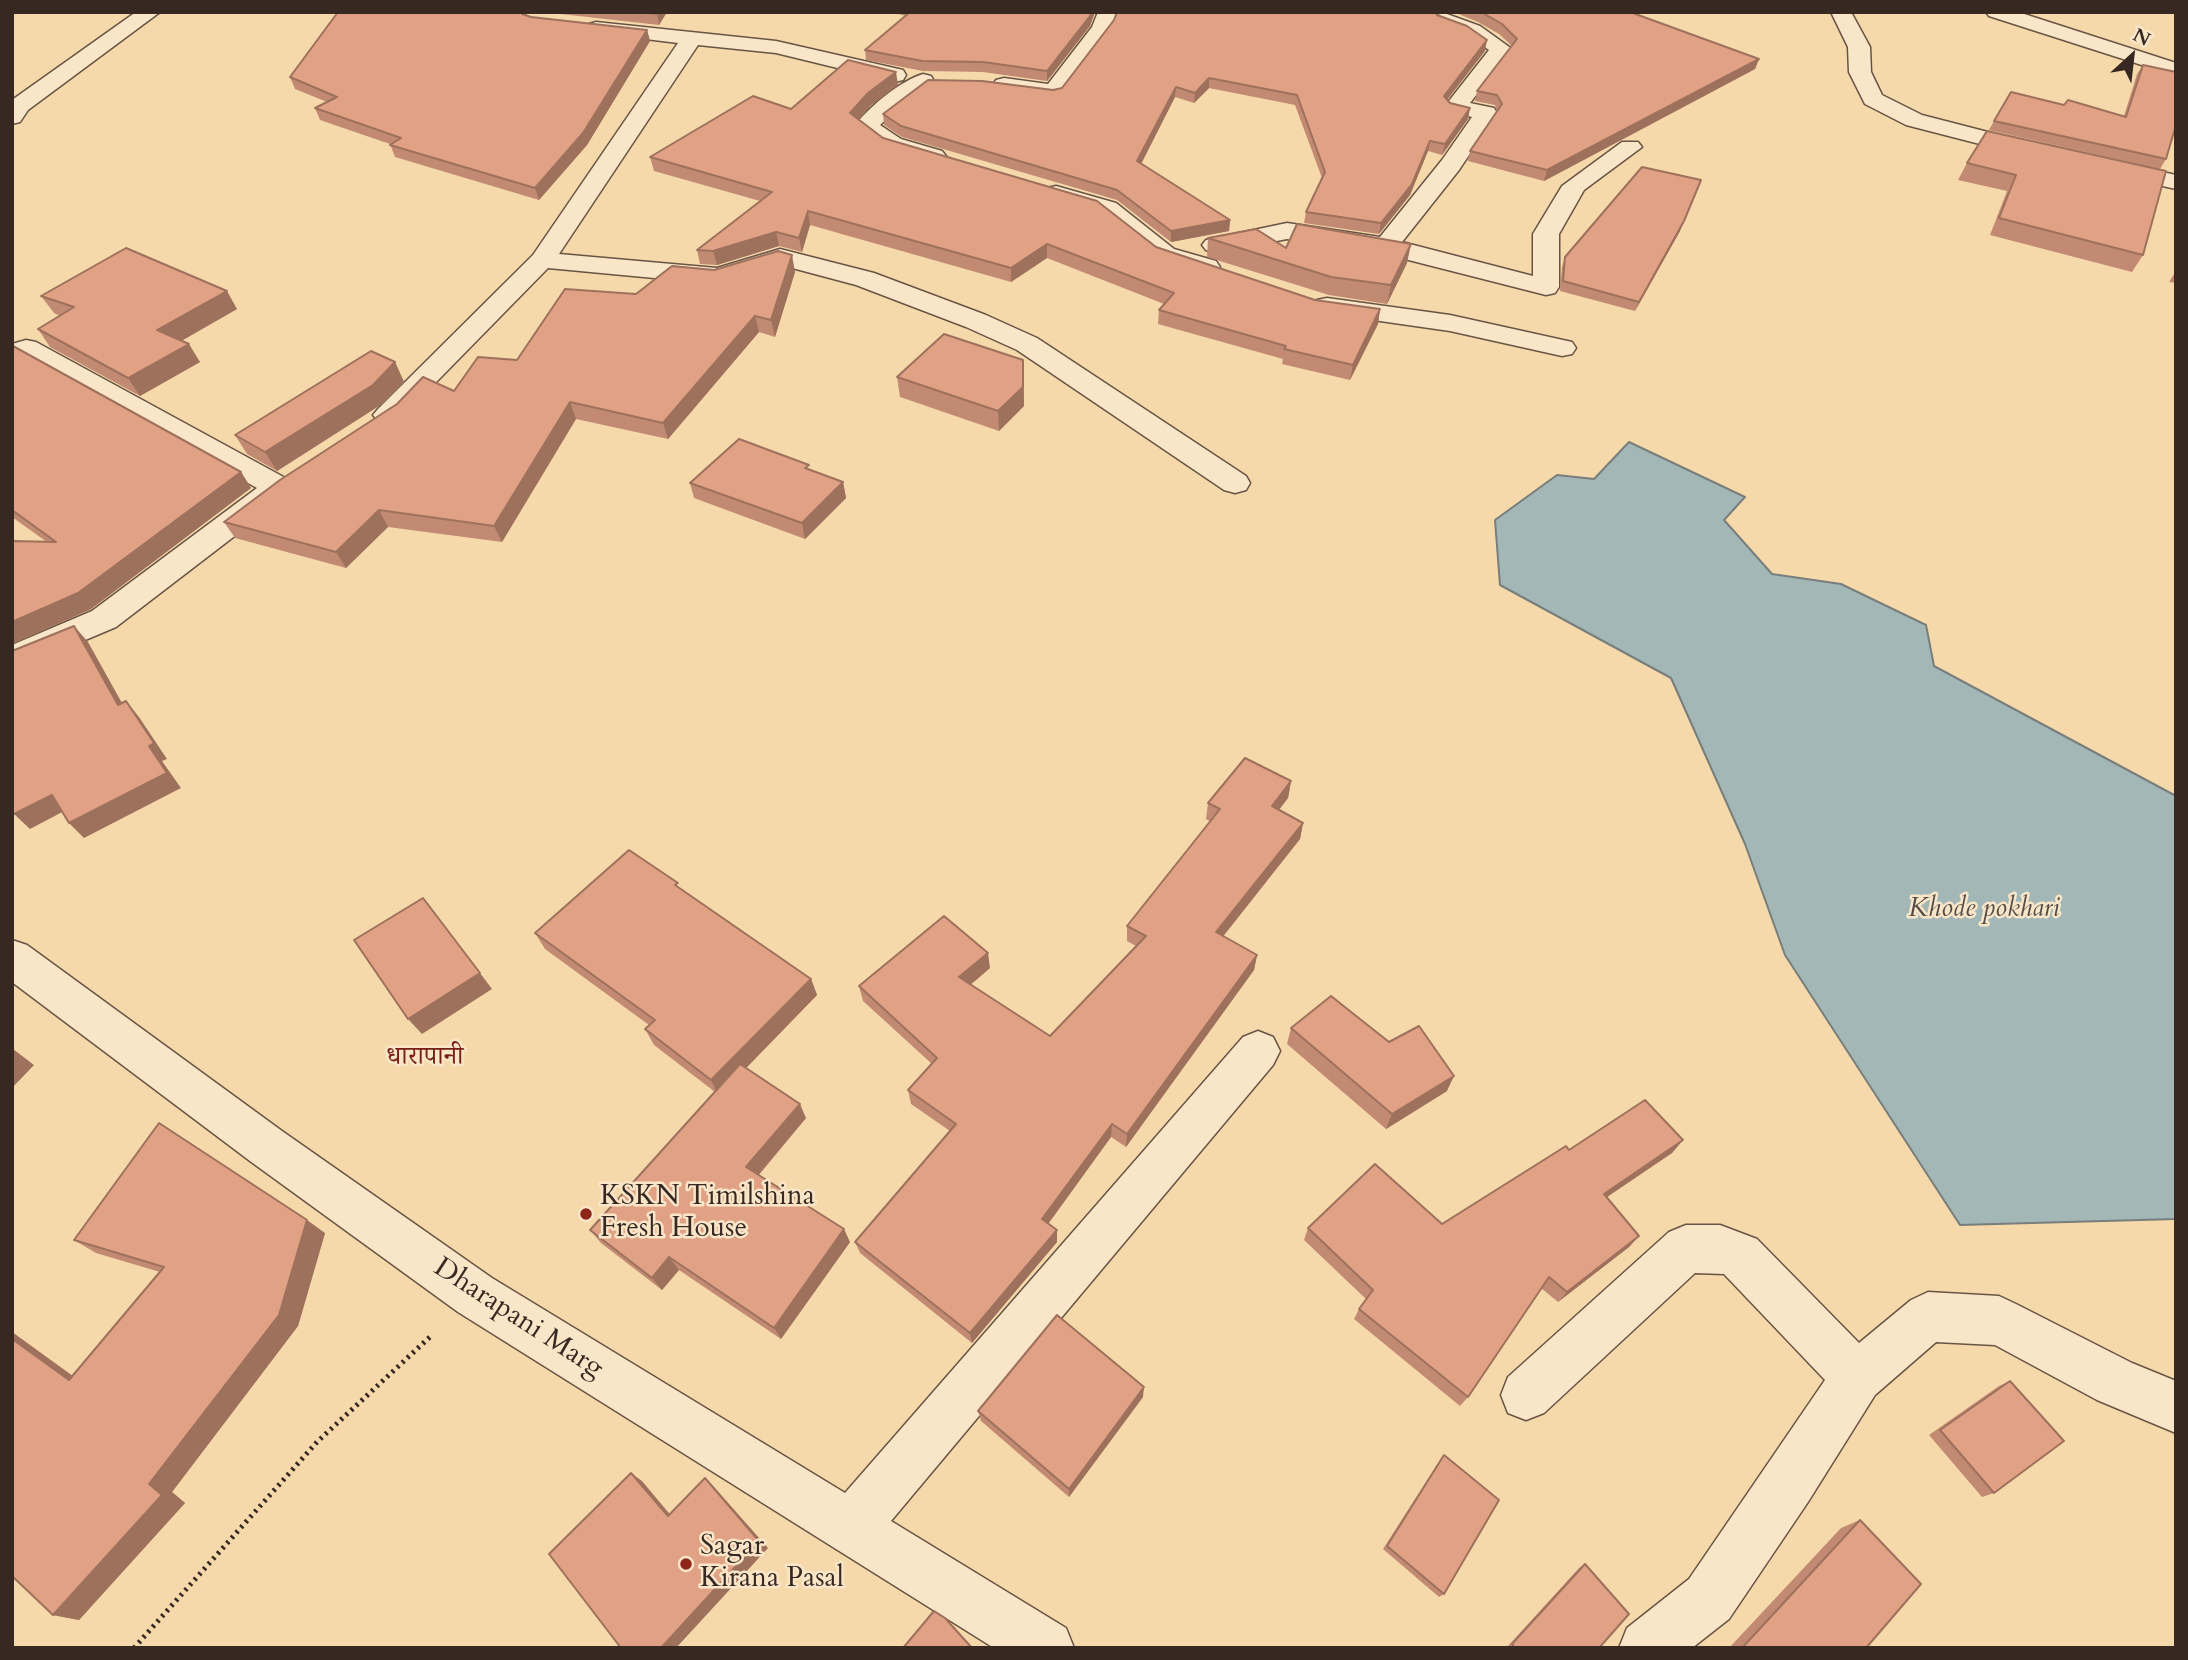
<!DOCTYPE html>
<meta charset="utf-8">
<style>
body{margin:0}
#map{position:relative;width:2188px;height:1660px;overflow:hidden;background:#f6d9ab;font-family:Cardo,serif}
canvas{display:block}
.frame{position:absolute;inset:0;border:14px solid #382822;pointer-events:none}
.north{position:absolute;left:2097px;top:21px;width:70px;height:70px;-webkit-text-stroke:5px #f9e6c8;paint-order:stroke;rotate:27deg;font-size:19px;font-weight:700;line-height:28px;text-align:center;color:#382822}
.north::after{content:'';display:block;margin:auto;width:24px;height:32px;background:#382822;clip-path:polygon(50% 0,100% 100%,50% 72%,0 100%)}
</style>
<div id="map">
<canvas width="2188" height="1660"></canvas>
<div class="frame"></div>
<div class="north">N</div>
</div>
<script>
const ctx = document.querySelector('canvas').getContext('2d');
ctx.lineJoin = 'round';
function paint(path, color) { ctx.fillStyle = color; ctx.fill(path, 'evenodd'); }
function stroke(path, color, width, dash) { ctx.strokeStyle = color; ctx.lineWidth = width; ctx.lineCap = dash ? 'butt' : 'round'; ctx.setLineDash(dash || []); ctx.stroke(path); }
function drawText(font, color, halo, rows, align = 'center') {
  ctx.font = font + ' Cardo,"Noto Serif Devanagari",serif'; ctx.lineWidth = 5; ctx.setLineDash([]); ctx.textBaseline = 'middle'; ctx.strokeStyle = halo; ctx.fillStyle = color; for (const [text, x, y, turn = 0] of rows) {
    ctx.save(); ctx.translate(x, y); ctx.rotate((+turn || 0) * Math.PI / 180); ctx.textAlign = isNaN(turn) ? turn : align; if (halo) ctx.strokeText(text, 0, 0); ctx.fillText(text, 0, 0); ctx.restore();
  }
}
const water = new Path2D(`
 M 1629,442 L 1745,497 L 1724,520 L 1772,574 L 1841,584 L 1926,625 L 1934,666 L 2176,796 L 2176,1219 L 1960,1225 L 1785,955 L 1745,844 L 1671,678 L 1500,585 L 1495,520 L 1557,475 L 1594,479 Z`);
const path = new Path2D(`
 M 134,1648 L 317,1442 L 432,1335`);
const street = new Path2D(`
 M 136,12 L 160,12 L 28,110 L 20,122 L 12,124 L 12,100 Z
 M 1098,12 L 1118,12 L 1112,28 L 1062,96 L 1054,98 L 996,90 L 993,85 L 996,80 L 1004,78 L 1048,84 L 1092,27 Z
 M 1831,12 L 1851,12 L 1870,47 L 1871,72 L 1882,95 L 1922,115 L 2042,146 L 2046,151 L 2042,156 L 2034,158 L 1906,125 L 1865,104 L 1849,72 L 1848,47 Z
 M 1986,12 L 2018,12 L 2176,63 L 2176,76 L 1989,16 Z
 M 1444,13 L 1480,26 L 1512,49 L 1470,103 L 1494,108 L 1497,113 L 1459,170 L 1402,242 L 1533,276 L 1533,234 L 1562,186 L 1622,142 L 1638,142 L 1642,147 L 1584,190 L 1559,234 L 1559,287 L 1555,293 L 1546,295 L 1385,254 L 1287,239 L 1215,253 L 1206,250 L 1202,245 L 1206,240 L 1287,223 L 1380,237 L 1442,160 L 1472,117 L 1448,111 L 1445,106 L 1489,50 L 1466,34 L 1437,23 L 1434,19 L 1437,15 Z
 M 596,22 L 776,41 L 903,70 L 906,75 L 903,80 L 895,82 L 776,53 L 698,45 L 559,254 L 717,268 L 780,249 L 874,273 L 986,315 L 1037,338 L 1246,476 L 1250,483 L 1246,490 L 1235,493 L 1224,490 L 1017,350 L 966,327 L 856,285 L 781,265 L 718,284 L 548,268 L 398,421 L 388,424 L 378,421 L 373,415 L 378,409 L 533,255 L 678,43 L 589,32 L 586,28 L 589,24 Z
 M 923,74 L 931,76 L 934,81 L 931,86 L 895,111 L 880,125 L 901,139 L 942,151 L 946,156 L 942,161 C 920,166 867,145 855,126 C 867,108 902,80 923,74 Z
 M 2113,161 L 2176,175 L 2176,189 L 2105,173 L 2101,168 L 2105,163 Z
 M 1056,186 L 1116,203 L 1174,249 L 1216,261 L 1220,267 L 1216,273 L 1207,275 L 1156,259 L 1098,213 L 1047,198 L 1044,193 L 1047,188 Z
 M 1327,298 L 1450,315 L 1572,342 L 1576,348 L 1572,354 L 1562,356 L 1450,331 L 1317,312 L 1314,306 L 1317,300 Z
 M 26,340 L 36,342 L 289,480 L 293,487 L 279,502 L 116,627 L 12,671 L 12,645 L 92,611 L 257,488 L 25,359 L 12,362 L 12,344 Z
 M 12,940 L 27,945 L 282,1131 L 492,1278 L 845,1493 L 1243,1037 L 1258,1031 L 1273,1037 L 1280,1051 L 1273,1065 L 891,1521 L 1066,1628 L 1074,1648 L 994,1648 L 458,1312 L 250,1161 L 12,982 Z
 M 1686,1225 L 1720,1225 L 1757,1239 L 1859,1343 L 1911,1300 L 1928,1292 L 1999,1296 L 2016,1304 L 2132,1363 L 2176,1381 L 2176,1433 L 2097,1400 L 1995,1345 L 1936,1342 L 1875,1395 L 1808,1502 L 1729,1619 L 1692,1648 L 1619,1648 L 1627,1628 L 1689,1579 L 1825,1380 L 1724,1274 L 1695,1273 L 1544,1413 L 1526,1420 L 1508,1413 L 1501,1395 L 1508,1377 L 1669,1232 Z`);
const wall = new Path2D(`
 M 543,12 L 667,12 L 659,25 Z
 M 897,12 L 1095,12 L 1090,26 L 1047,81 L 983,72 L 923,71 L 866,60 L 865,50 L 906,16 L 898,14 Z
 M 1117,12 L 1630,12 L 1759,59 L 1755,69 L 1544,181 L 1468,161 L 1470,151 L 1497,111 L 1495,105 L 1475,101 L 1477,91 L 1512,46 L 1499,34 L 1478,22 L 1456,13 L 1437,12 L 1436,13 L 1485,51 L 1447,100 L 1450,103 L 1470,108 L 1468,119 L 1442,155 L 1428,151 L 1410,195 L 1379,234 L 1304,223 L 1306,212 L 1322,178 L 1295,105 L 1209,88 L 1194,103 L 1175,97 L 1141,164 L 1230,220 L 1229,231 L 1171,242 L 1117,200 L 902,137 L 884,125 L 883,114 L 1062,88 L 1114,20 Z
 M 527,13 L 526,16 L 531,17 L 647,30 L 650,41 L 587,145 L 539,200 L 395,157 L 390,144 L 320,120 L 315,108 L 327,102 L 295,89 L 290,77 Z
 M 2143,65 L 2166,159 L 2160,169 L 1989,130 L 1994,121 L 2124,116 L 2137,74 Z
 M 898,85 L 870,106 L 859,119 L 883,138 L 1156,247 L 1315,300 L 1380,309 L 1378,324 L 1350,380 L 1282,364 L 1283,359 L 1158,324 L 1159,310 L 1164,304 L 1047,258 L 1011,282 L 810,225 L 802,252 L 779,246 L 717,265 L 700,264 L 697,250 L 760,201 L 654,171 L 650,157 L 791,109 Z
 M 1967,163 L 2166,171 L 2143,255 L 2132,272 L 1990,235 L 2007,191 L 1958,180 Z
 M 1680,231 L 1635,311 L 1560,291 L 1562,267 L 1565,257 Z
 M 1208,238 L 1286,248 L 1407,263 L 1387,304 L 1329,295 L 1207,257 Z
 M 714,270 L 795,272 L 775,337 L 759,332 L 668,439 L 576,419 L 502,542 L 388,527 L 346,568 L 235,538 L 224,522 L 454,391 L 517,360 L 636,294 Z
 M 2176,271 L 2176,283 L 2169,282 Z
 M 41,296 L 237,309 L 181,341 L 200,362 L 140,396 L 50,347 L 38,329 L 60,316 L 54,313 Z
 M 12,347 L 241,472 L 251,488 L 91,609 L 12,644 L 12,541 L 47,542 L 12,517 Z
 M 395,362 L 404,382 L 382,404 L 277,471 L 247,454 L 235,435 Z
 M 897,377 L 1024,380 L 1024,406 L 999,431 L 900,397 Z
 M 843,482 L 846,498 L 805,539 L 694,498 L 690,483 Z
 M 1291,781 L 1288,798 L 1279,810 L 1303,823 L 1300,839 L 1223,936 L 1257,955 L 1254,970 L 1126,1147 L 1111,1137 L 1048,1224 L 1057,1230 L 1057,1242 L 972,1343 L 860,1253 L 855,1242 L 950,1131 L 911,1104 L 908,1090 L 932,1064 L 863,1001 L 859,986 L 990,968 L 970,985 L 1050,1036 L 1136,946 L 1127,941 L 1127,926 L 1211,822 L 1206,819 L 1208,803 Z
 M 682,890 L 811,979 L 817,995 L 746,1068 L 806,1118 L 759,1175 L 850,1242 L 781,1339 L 679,1270 L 662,1290 L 601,1243 L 590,1230 L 715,1092 L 654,1045 L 645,1029 L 649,1025 L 545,949 L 535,933 Z
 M 1291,1028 L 1447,1091 L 1386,1129 L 1287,1044 Z
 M 1683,1140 L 1672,1153 L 1607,1197 L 1639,1236 L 1629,1247 L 1558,1302 L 1541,1288 L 1468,1397 L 1460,1406 L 1354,1319 L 1359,1309 L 1366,1299 L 1304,1240 L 1308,1228 L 1442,1224 L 1569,1150 Z
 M 325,1233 L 298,1326 L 172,1492 L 185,1503 L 79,1620 L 53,1615 L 12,1576 L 12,1332 L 73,1376 L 160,1272 L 96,1253 L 74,1240 Z
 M 2010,1381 L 1994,1493 L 1982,1497 L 1929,1435 L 1999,1386 Z
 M 1143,1397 L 1069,1497 L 981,1421 L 978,1411 Z
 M 1444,1455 L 1444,1594 L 1439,1597 L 1383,1549 L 1440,1460 Z
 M 1860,1520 L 1866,1648 L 1729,1648 L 1841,1528 Z
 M 1585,1564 L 1599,1648 L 1507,1648 L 1507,1647 L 1579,1568 Z`);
const shadedWall = new Path2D(`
 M 658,12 L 667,12 L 659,25 L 657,14 Z
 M 1091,12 L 1095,12 L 1090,26 L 1047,81 L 1047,71 Z
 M 647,30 L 650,41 L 587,145 L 539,200 L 535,188 Z
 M 1487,40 L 1485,51 L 1442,106 L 1444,96 Z
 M 1759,59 L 1755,69 L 1544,181 L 1547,170 Z
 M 896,72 L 898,85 L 870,106 L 852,126 L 850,113 L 868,93 Z
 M 1209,78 L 1209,88 L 1194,103 L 1195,93 Z
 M 1176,87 L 1175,97 L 1137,172 L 1137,161 Z
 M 1470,108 L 1468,119 L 1442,155 L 1445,144 Z
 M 1430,141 L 1428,151 L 1410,195 L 1379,234 L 1381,223 Z
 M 1701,180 L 1680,231 L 1635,311 L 1639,302 Z
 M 808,211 L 810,225 L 802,252 L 799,238 Z
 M 1230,220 L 1229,231 L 1171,242 L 1171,231 Z
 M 776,232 L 779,246 L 717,265 L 713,251 Z
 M 1047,244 L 1047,258 L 1011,282 L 1011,268 Z
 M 1411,244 L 1407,263 L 1387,304 L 1391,285 Z
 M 792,255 L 795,272 L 775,337 L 771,320 Z
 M 227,291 L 237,309 L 169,348 L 157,330 Z
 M 1380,309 L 1378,324 L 1350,380 L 1353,365 Z
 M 755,316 L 759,332 L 668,439 L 663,423 Z
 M 189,344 L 200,362 L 140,396 L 128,378 Z
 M 1023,360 L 1024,406 L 999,431 L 998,411 Z
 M 395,362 L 404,382 L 382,404 L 277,471 L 265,452 Z
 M 570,402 L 576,419 L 502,542 L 494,526 Z
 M 241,472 L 251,488 L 91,609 L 12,644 L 12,622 Z
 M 843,482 L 846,498 L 805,539 L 802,523 Z
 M 379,510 L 388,527 L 346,568 L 336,552 Z
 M 74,626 L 88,642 L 132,721 L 118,705 Z
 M 126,701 L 139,717 L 167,759 L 162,761 L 181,788 L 84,838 L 69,823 L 149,746 Z
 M 1291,781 L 1288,798 L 1269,822 L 1272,806 Z
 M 52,795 L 68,809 L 30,829 L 14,814 Z
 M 1303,823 L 1300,839 L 1214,948 L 1216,932 Z
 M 988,953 L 990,968 L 962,992 L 959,977 Z
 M 1257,955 L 1254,970 L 1126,1147 L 1127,1134 Z
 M 480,973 L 492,989 L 422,1034 L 408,1019 Z
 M 811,979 L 817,995 L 719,1096 L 711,1080 Z
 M 13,1049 L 34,1065 L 12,1088 L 12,1050 Z
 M 1454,1076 L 1447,1091 L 1386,1129 L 1392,1114 Z
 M 800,1104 L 806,1118 L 753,1181 L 746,1167 Z
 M 1112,1124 L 1111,1137 L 1043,1231 L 1042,1219 Z
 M 1683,1140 L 1672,1153 L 1595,1205 L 1604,1194 Z
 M 307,1220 L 325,1233 L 298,1326 L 172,1492 L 185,1503 L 79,1620 L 53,1615 L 149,1484 Z
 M 844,1229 L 850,1242 L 781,1339 L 774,1328 Z
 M 1057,1230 L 1057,1242 L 972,1343 L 970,1333 Z
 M 1639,1236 L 1629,1247 L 1558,1302 L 1567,1292 Z
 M 669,1257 L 679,1270 L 662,1290 L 652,1278 Z
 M 12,1332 L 93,1391 L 69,1380 L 12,1339 Z
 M 1144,1387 L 1143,1397 L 1069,1497 L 1069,1489 Z
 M 631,1473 L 642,1481 L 678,1524 L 668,1516 Z
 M 705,1478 L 714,1487 L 768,1548 L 676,1648 L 661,1648 Z`);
const building = new Path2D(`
 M 338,12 L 521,12 L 522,14 L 531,17 L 647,30 L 583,133 L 535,188 L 390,145 L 401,138 L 315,108 L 337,97 L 290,77 Z
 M 640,12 L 658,12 L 657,14 Z
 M 910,12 L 1091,12 L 1090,16 L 1047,71 L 983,62 L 922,61 L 865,50 Z
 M 1117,12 L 1435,12 L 1437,15 L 1467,26 L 1487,40 L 1444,96 L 1450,103 L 1470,108 L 1445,144 L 1430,141 L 1412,184 L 1381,223 L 1306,212 L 1325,172 L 1297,95 L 1209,78 L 1195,93 L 1176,87 L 1137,161 L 1230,220 L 1171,231 L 1117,190 L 901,126 L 883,114 L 928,80 L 982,81 L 1053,90 L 1062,88 L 1114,20 Z
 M 1481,12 L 1630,12 L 1759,59 L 1547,170 L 1470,151 L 1502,104 L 1497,95 L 1477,91 L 1517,39 L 1502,24 Z
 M 848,60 L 896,72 L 868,93 L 850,113 L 883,138 L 1097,201 L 1156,247 L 1315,300 L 1380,309 L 1353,365 L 1284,349 L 1286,346 L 1159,310 L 1174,293 L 1047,244 L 1011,268 L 808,211 L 799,238 L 776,232 L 713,251 L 697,250 L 772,192 L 650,157 L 753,96 L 791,109 Z
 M 2143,65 L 2176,72 L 2176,125 L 2166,159 L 1994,121 L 2011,92 L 2064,105 L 2068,100 L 2126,117 Z
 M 1987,131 L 2166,171 L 2143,255 L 1999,218 L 2016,175 L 1967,163 Z
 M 1642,167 L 1701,180 L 1684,221 L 1639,302 L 1563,281 L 1565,257 Z
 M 1297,224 L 1411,244 L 1391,285 L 1331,277 L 1208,238 L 1256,229 L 1286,248 Z
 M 126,248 L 227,291 L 157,330 L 189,344 L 128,378 L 38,329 L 74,307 L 41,296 Z
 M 778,251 L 792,255 L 771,320 L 755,316 L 663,423 L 570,402 L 494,526 L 379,510 L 336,552 L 224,522 L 280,480 L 397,404 L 423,377 L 454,391 L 478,357 L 517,360 L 565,289 L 636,294 L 672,266 L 714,270 Z
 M 944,334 L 1023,360 L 1023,387 L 998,411 L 897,377 Z
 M 13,346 L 241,472 L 78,593 L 12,622 L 12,541 L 56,542 L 12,510 L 12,347 Z
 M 371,351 L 395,362 L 373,385 L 265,452 L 235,435 Z
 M 739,439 L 809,465 L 805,468 L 843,482 L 802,523 L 690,483 Z
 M 74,626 L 118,705 L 126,701 L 154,743 L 149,746 L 167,773 L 69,823 L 52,795 L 14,814 L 12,812 L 12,651 Z
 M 1245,758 L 1291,781 L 1272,806 L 1303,823 L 1216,932 L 1257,955 L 1127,1134 L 1112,1124 L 1042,1219 L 1057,1230 L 970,1333 L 855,1242 L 956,1124 L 908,1090 L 937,1058 L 859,986 L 944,916 L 988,953 L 959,977 L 1050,1036 L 1146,936 L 1127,926 L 1220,809 L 1208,803 Z
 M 629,850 L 678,883 L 675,885 L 811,979 L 711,1080 L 645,1029 L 655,1020 L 535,933 Z
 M 423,898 L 480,973 L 408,1019 L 354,940 Z
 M 1331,996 L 1389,1042 L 1419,1026 L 1454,1076 L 1392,1114 L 1291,1028 Z
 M 740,1064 L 800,1104 L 746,1167 L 844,1229 L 774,1328 L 669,1257 L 652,1278 L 590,1230 Z
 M 1645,1100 L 1683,1140 L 1604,1194 L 1639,1236 L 1567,1292 L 1549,1277 L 1468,1397 L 1359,1309 L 1373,1290 L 1308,1228 L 1375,1164 L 1442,1224 L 1566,1146 L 1569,1150 Z
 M 159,1123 L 307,1220 L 279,1315 L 149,1484 L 162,1495 L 53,1615 L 12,1576 L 12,1339 L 69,1380 L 164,1267 L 74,1240 Z
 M 1057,1315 L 1144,1387 L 1069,1489 L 978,1411 Z
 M 2010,1381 L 2064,1441 L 1994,1493 L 1940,1430 Z
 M 1444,1455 L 1499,1500 L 1444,1594 L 1387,1546 Z
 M 631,1473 L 668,1516 L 705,1478 L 759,1541 L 661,1648 L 621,1648 L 549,1554 Z
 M 1860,1520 L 1921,1584 L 1866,1648 L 1742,1648 Z
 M 1585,1564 L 1629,1614 L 1599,1648 L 1515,1648 L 1512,1644 Z
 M 934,1611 L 945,1618 L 972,1648 L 903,1648 Z`);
const markers = [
 [586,1214,7,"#8f2418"],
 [686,1564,7,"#8f2418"]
];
const waterNames = [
 ["Khode pokhari",1984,910]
];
const neighbourhoodNames = [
 ["धारापानी",425,1058]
];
const nearPoinames = [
 ["KSKN Timilshina",600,1198],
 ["Fresh House",600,1230],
 ["Sagar",700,1548],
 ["Kirana Pasal",700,1580]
];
const nearStreetnames = [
 ["Dharapani Marg",518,1319,33]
];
paint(water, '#a3b7b6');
stroke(water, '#787e7b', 2);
stroke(street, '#685444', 3);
stroke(path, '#382822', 5, [2.5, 4.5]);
paint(street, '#f9e6c8');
paint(wall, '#c28a72');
paint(shadedWall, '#9e715d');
paint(building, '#e1a185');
stroke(building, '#9e715d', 2);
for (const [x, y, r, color] of markers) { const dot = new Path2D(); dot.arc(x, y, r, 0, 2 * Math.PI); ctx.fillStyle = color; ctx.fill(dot); stroke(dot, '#f9e6c8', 2.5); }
drawText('italic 26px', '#534c47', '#f9e6c8', waterNames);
drawText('26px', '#7a1f14', '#f9e6c8', neighbourhoodNames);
drawText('28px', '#382822', '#f9e6c8', nearPoinames, 'left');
drawText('28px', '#382822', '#f9e6c8', nearStreetnames);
</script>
